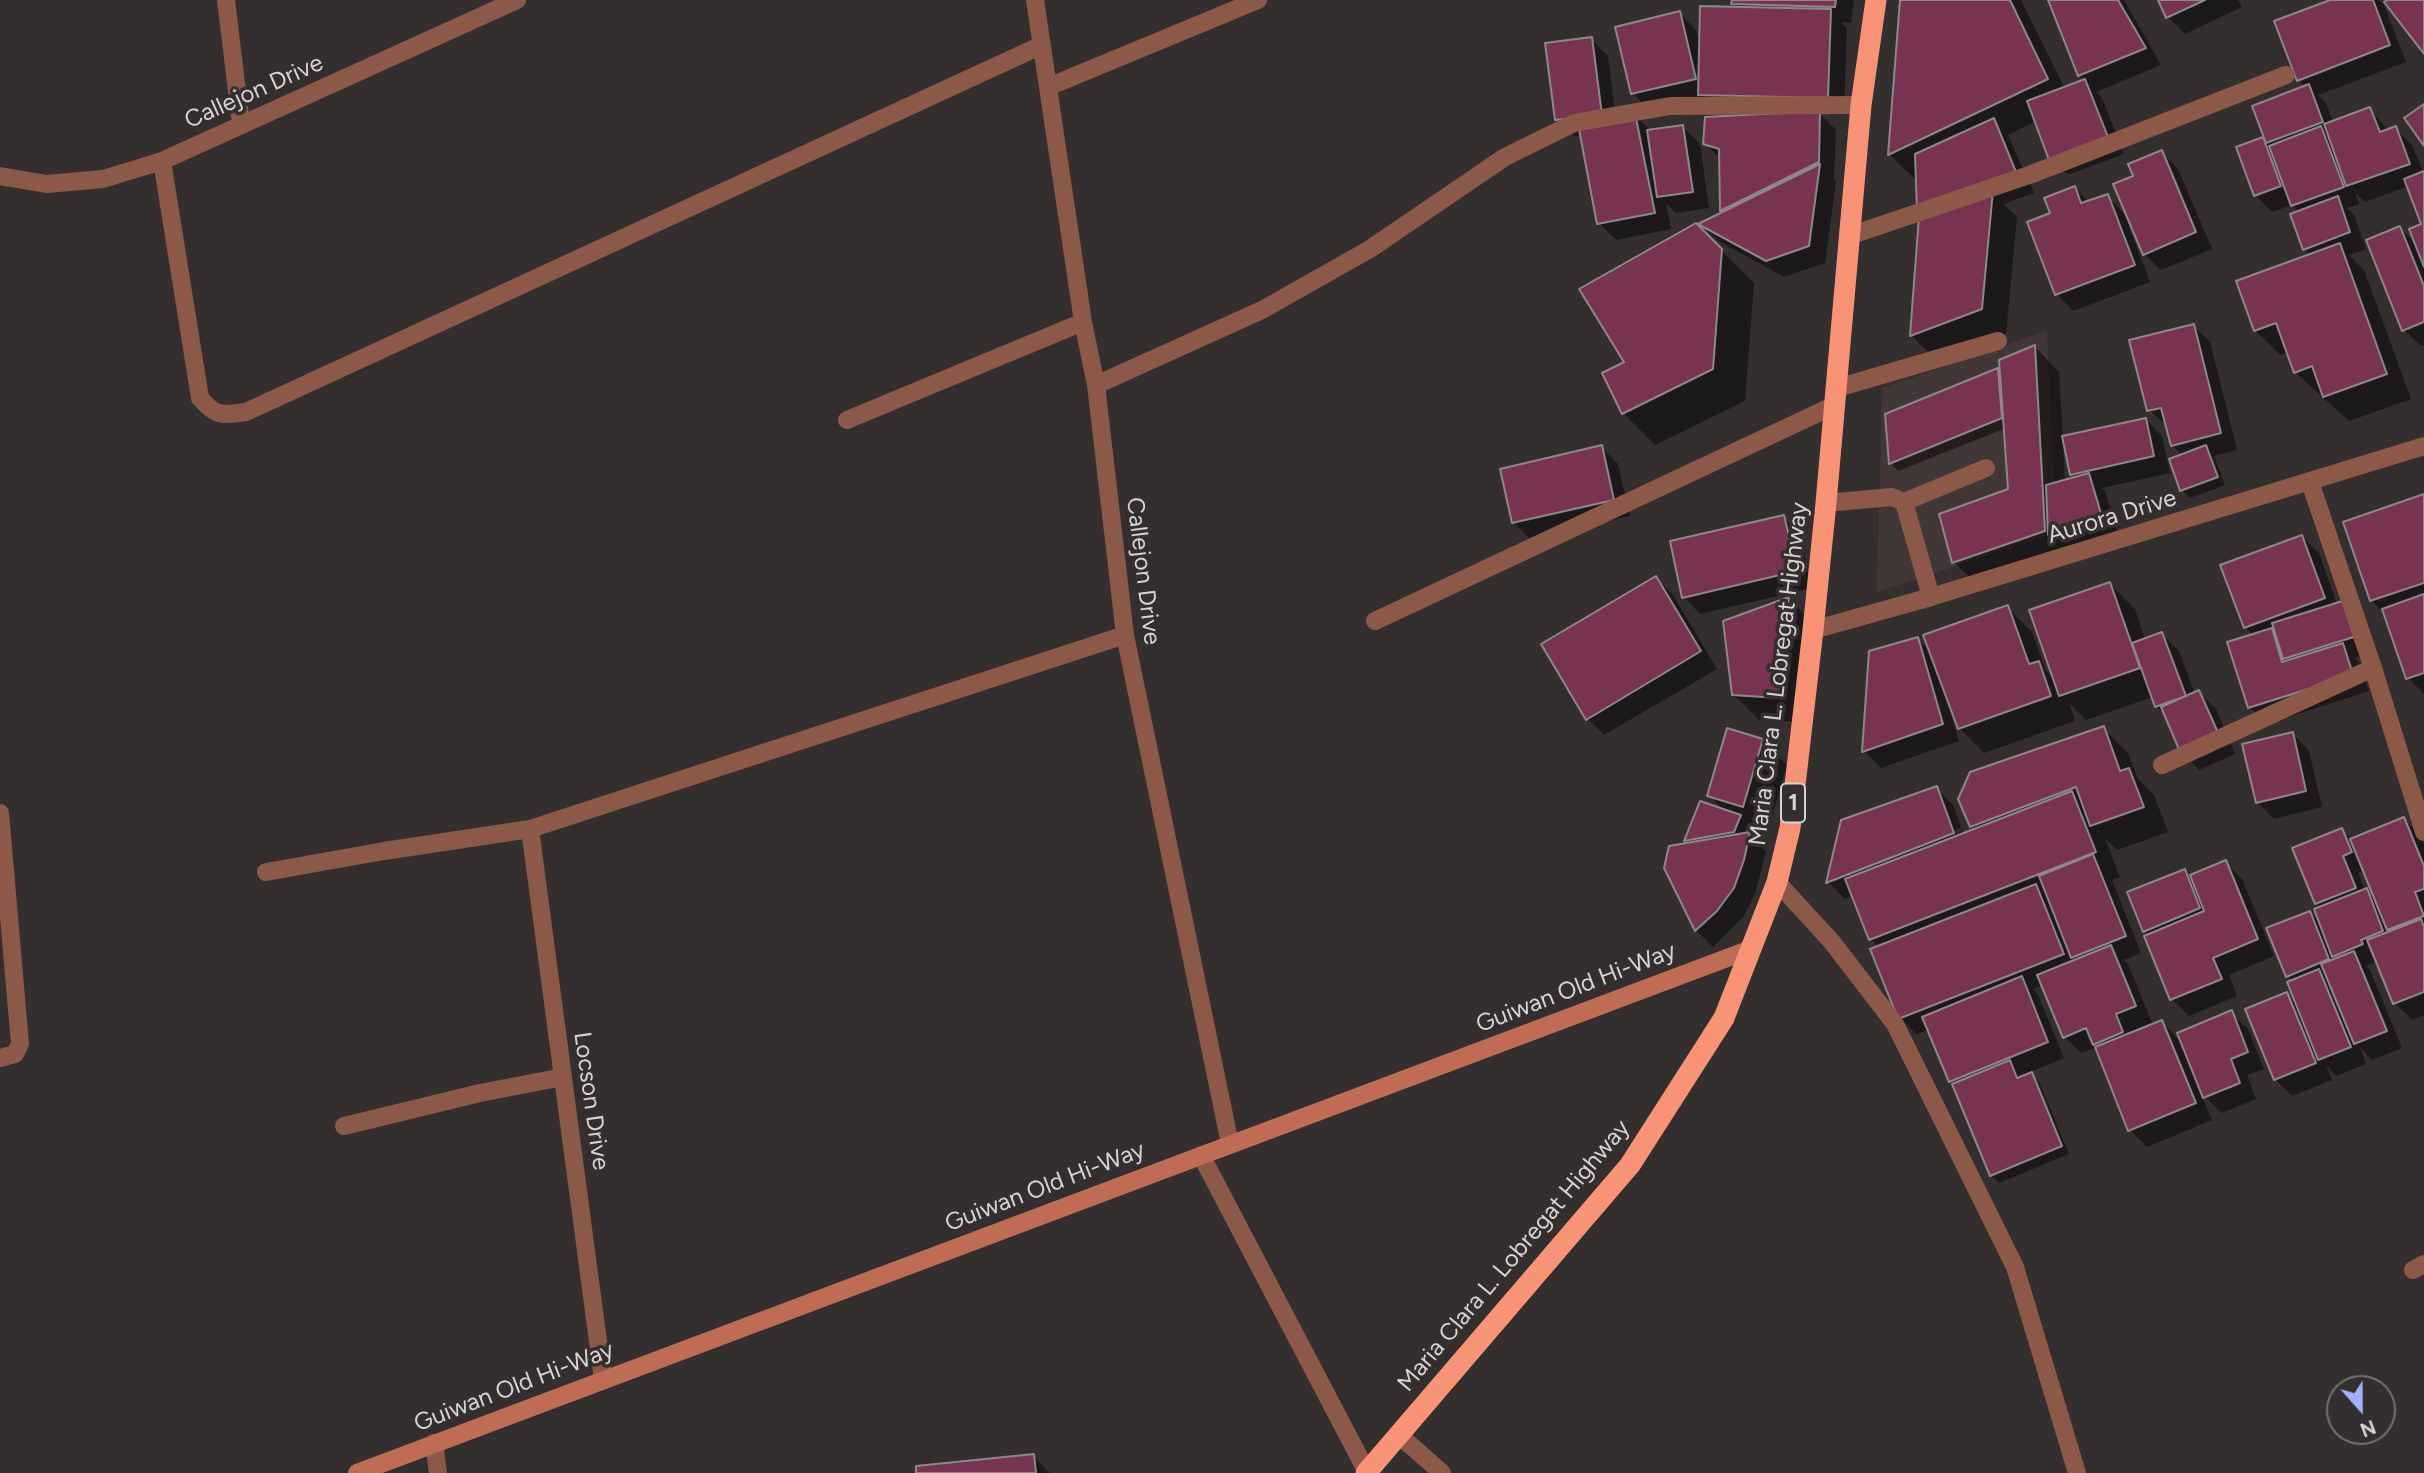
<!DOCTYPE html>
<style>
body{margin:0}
#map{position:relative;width:2424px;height:1473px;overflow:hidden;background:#332f2f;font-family:Figtree,sans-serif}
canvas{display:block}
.north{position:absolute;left:2326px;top:1375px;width:70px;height:70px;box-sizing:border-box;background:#332f2f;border:2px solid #747171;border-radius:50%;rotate:159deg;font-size:19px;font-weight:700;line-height:28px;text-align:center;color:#d6d3d3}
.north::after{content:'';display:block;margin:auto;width:24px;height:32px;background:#a1b3fd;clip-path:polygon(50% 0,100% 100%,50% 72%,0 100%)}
</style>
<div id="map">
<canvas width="2424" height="1473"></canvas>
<div class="north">N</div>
</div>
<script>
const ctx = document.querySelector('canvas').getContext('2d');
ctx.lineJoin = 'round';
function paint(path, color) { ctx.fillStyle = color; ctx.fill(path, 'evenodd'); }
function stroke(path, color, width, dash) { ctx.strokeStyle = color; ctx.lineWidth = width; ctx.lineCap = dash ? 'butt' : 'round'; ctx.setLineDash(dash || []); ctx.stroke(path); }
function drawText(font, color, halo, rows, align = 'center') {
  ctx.font = font + ' Figtree,sans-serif'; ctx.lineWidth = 7; ctx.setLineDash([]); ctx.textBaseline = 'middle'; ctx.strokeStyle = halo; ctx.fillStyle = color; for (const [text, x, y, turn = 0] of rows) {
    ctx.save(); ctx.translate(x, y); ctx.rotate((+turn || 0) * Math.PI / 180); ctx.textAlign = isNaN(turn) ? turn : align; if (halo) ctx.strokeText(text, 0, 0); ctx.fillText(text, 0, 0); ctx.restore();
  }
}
const built = new Path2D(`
 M 2047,331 L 2056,533 L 1877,592 L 1882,388 Z`);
const shadow = new Path2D(`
 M 1734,0 L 1854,0 L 1851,23 L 1841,22 L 1847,28 L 1844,114 L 1819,113 L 1836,130 L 1834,180 L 1836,182 L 1825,263 L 1784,277 L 1717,240 L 1701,224 L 1724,213 L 1721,211 L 1721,159 L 1705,144 L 1776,115 L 1776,112 L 1649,110 L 1633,93 L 1679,13 L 1696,30 L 1700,46 L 1739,9 L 1733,3 Z
 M 1901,0 L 2021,0 L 2065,89 L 2085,81 L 2079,75 L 2050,0 L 2124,0 L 2161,65 L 2096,92 L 2102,98 L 2124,154 L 2068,175 L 2051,159 L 2036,121 L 2008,135 L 2034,193 L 2004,204 L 2017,217 L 2006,334 L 1936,360 L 1911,335 L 1920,217 L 1918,178 L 1915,179 L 1890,155 Z
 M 2160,0 L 2238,0 L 2242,7 L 2185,34 L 2168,17 Z
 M 2335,0 L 2379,0 L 2384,5 L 2406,62 L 2318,95 L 2326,103 L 2333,123 L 2370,109 L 2388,130 L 2395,128 L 2412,145 L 2424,173 L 2424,345 L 2421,346 L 2404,330 L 2400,228 L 2418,246 L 2423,225 L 2409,186 L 2365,202 L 2355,193 L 2359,204 L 2347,208 L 2354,215 L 2366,249 L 2349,255 L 2364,270 L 2411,399 L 2349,421 L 2295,372 L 2288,352 L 2280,355 L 2255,330 L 2312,256 L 2305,249 L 2299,212 L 2292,205 L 2272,212 L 2256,195 L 2239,148 L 2266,138 L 2306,87 L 2299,80 Z
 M 1591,39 L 1608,56 L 1616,119 L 1635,115 L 1651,131 L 1683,127 L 1700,144 L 1709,208 L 1676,213 L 1666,203 L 1671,229 L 1616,240 L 1599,223 L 1582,136 L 1574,136 L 1557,120 Z
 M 2161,152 L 2178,169 L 2212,249 L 2161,270 L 2144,254 L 2132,225 L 2129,227 L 2150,282 L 2073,311 L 2057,294 L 2029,223 L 2052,214 L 2074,188 L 2089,202 L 2107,196 L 2129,218 Z
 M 1696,225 L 1754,283 L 1745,401 L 1655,445 L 1623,413 L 1627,363 Z
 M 2193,326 L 2210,342 L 2237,450 L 2214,456 L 2225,485 L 2190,498 L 2182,490 L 2183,456 L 2172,445 L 2168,426 L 2149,410 Z
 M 2035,347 L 2059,372 L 2063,437 L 2145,419 L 2162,436 L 2170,473 L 2102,488 L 2105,491 L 2118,534 L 1979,587 L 1954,562 L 2010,490 L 2006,428 L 1898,471 L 1891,463 L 1997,370 L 2002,375 ZM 2063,444 L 2065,444 L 2072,474 L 2076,478 L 2065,481 Z
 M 1601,447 L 1618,464 L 1630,516 L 1530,539 L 1513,522 Z
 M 2424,496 L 2424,694 L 2408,678 L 2386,615 L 2371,600 Z
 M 1783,517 L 1800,534 L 1812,588 L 1700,614 L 1684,597 Z
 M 2302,537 L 2319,553 L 2337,604 L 2375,651 L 2355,658 L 2359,662 L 2369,691 L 2267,724 L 2250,707 L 2254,636 L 2245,627 ZM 2347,663 L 2351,663 L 2357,683 Z
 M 1656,578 L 1673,595 L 1717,669 L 1604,735 L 1587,718 Z
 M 2110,584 L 2135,609 L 2145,640 L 2162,634 L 2179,651 L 2195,694 L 2199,692 L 2216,709 L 2235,754 L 2199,770 L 2183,753 L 2167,716 L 2156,706 L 2153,697 L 2086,720 L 2069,703 L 2075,721 L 1984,753 L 1959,728 L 1955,717 L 1952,718 L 1959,741 L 1881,768 L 1864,751 L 1870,652 L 1917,638 L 1932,653 L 2007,607 L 2032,632 L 2046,671 L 2056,680 Z
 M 1789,599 L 1813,623 L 1804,722 L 1759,720 L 1734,695 Z
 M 2103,728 L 2128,753 L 2138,779 L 2154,795 L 2168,832 L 2117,850 L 2105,838 L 2120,877 L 2112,880 L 2141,953 L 2124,960 L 2128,964 L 2153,1025 L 2162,1022 L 2183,1044 L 2231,1013 L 2248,1029 L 2264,1069 L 2247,1075 L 2256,1099 L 2222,1113 L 2200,1092 L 2212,1120 L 2147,1147 L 2130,1130 L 2097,1047 L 2081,1053 L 2064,1037 L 2043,985 L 2033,989 L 2038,995 L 2064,1058 L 2030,1072 L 2039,1082 L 2069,1154 L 1999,1183 L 1991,1175 L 1929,1030 L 1916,1034 L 1900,1018 L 1879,947 L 1871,939 L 1853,895 L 1845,899 L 1828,882 L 1843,821 L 1936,788 L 1953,805 L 1964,835 L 1976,830 L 1972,826 ZM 1961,828 L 1962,831 L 1849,876 L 1849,872 Z
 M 2293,734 L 2309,751 L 2322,807 L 2274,819 L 2257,802 Z
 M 1762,740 L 1787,765 L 1768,831 L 1748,825 L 1744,835 L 1749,834 L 1766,851 L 1756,891 L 1744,916 L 1713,947 L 1696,930 L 1666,868 L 1690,844 L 1686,841 L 1725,811 L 1709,795 Z
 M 2404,819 L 2421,836 L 2424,845 L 2424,1015 L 2412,1020 L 2395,1003 L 2378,961 L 2366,966 L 2370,970 L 2402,1048 L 2372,1060 L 2360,1047 L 2366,1064 L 2336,1076 L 2326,1065 L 2332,1080 L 2292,1096 L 2275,1079 L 2287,994 L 2298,1006 L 2293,981 L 2288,976 L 2310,913 L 2322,925 L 2321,908 L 2317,903 L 2294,849 L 2342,830 L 2352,840 ZM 2365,870 L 2377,900 L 2365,890 L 2358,873 Z
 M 2225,862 L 2242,879 L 2274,956 L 2229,975 L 2237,996 L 2189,1016 L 2172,999 L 2149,936 L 2144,931 L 2184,871 L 2190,877 Z
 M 1033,1456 L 1050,1473 L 918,1473 Z`);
const building = new Path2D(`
 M 1732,0 L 1836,0 L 1835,7 L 1731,4 Z
 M 1900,0 L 2010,0 L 2048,79 L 1888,155 Z
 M 2048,0 L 2118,0 L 2146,48 L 2078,76 Z
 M 2158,0 L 2205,0 L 2166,18 Z
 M 2330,0 L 2373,0 L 2390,45 L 2297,81 L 2274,21 Z
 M 2387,0 L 2424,0 L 2424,54 L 2384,2 Z
 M 1700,6 L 1831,9 L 1828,98 L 1698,95 Z
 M 1680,11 L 1696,79 L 1631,94 L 1615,27 Z
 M 1592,37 L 1602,115 L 1555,120 L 1545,43 Z
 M 2085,79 L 2108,137 L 2049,160 L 2027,101 Z
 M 2309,84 L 2323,122 L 2266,143 L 2252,106 Z
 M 2424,104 L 2424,146 L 2404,118 Z
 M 2370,107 L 2380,132 L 2396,126 L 2410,164 L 2346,186 L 2324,124 Z
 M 1820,111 L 1819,162 L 1720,211 L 1719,149 L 1703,144 L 1705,117 Z
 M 1635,113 L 1655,213 L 1597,224 L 1578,124 Z
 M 1994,118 L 2018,177 L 1917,211 L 1915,154 Z
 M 1683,125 L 1693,192 L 1657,197 L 1647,130 Z
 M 2321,126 L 2344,187 L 2291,206 L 2269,146 Z
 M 2263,137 L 2281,186 L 2254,196 L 2236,147 Z
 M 2162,150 L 2196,232 L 2143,255 L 2113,184 L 2133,176 L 2128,164 Z
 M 1820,164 L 1809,246 L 1766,261 L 1698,224 Z
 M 2424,171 L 2424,267 L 2409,229 L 2421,224 L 2404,179 Z
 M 2075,186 L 2081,203 L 2108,194 L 2135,265 L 2055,295 L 2027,222 L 2050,213 L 2044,198 Z
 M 1993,190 L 1982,309 L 1910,336 L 1919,216 Z
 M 2338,196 L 2350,232 L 2303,250 L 2290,214 Z
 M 1696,223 L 1722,249 L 1713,369 L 1622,414 L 1602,373 L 1624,362 L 1579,289 Z
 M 2400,226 L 2424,286 L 2424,322 L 2402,331 L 2366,240 Z
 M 2340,243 L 2387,374 L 2323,397 L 2312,366 L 2294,373 L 2276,323 L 2254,331 L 2236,281 Z
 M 2194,324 L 2221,433 L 2171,446 L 2161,408 L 2147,411 L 2129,340 Z
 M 2035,345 L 2045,531 L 1952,563 L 1939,514 L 2008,489 L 1999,360 Z
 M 1998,368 L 2002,418 L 1889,464 L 1885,414 Z
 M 2146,418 L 2154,456 L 2070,475 L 2062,436 Z
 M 1602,445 L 1614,500 L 1512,523 L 1500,469 Z
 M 2206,445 L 2218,477 L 2180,491 L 2169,459 Z
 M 2089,473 L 2102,517 L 2048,535 L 2046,485 Z
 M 2424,494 L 2424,583 L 2370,601 L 2343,522 Z
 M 1784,515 L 1797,571 L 1682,598 L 1670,541 Z
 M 2302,535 L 2325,598 L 2244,628 L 2220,565 Z
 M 1656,576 L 1701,651 L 1586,720 L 1541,644 Z
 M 2110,582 L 2140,668 L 2059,696 L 2029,610 Z
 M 2424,594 L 2424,673 L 2406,679 L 2382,609 Z
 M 1789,597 L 1779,698 L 1732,695 L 1723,621 Z
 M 2349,599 L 2360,635 L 2283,659 L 2272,623 Z
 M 2008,605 L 2029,664 L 2039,661 L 2051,696 L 1958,729 L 1923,635 Z
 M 2272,628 L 2282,662 L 2343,643 L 2353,675 L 2248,708 L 2227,642 Z
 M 2162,632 L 2186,696 L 2155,707 L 2132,643 Z
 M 1918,637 L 1943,724 L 1862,752 L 1869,651 Z
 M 2199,690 L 2220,737 L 2181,754 L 2161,707 Z
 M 2104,726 L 2120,771 L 2129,768 L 2144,807 L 2090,826 L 2076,787 L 1970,827 L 1958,799 L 1970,772 Z
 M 1727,728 L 1763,739 L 1743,807 L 1707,796 Z
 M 2293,732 L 2306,791 L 2256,803 L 2242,744 Z
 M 1937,786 L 1954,833 L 1826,883 L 1841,820 Z
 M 2072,791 L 2096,852 L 1869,940 L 1845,879 Z
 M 1700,801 L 1741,815 L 1734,832 L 1684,841 Z
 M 2404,817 L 2424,866 L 2424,889 L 2415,892 L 2424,916 L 2387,930 L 2350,839 Z
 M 2342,828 L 2352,852 L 2343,856 L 2356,888 L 2315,904 L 2292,848 Z
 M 1750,832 L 1744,860 L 1734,888 L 1717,911 L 1695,931 L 1664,868 L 1669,846 Z
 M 2093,854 L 2126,936 L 2071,958 L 2039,876 Z
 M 2226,860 L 2258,939 L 2213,958 L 2222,979 L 2170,1000 L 2144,936 L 2204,911 L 2190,875 Z
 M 2185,869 L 2200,908 L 2143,932 L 2127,892 Z
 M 2036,884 L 2064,954 L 1898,1019 L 1870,949 Z
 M 2367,888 L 2383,931 L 2361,940 L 2363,944 L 2332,957 L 2314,909 Z
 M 2310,911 L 2329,959 L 2286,977 L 2266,928 Z
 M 2421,919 L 2424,927 L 2424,992 L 2393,1004 L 2367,940 Z
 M 2111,945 L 2136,1006 L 2116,1014 L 2123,1032 L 2093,1045 L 2086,1028 L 2063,1038 L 2037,975 Z
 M 2354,951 L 2387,1031 L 2354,1044 L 2321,964 Z
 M 2319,969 L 2351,1047 L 2318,1060 L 2287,982 Z
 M 2022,976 L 2048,1042 L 1949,1082 L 1922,1017 Z
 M 2287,992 L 2316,1063 L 2274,1080 L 2245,1009 Z
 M 2232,1010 L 2248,1052 L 2231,1059 L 2240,1083 L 2203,1098 L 2177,1033 Z
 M 2162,1020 L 2196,1103 L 2128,1131 L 2095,1047 Z
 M 2010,1060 L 2017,1078 L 2032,1072 L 2062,1146 L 1990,1176 L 1952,1084 Z
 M 1034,1454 L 1036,1473 L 916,1473 L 916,1466 Z`);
const lane = new Path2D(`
 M 1837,388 L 1998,341
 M 1904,502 L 1986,468
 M 1826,503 L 1892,497 L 1904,502 L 1931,597
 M 2162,765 L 2373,668
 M 1201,1155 L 1367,1472`);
const street = new Path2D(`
 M 226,0 L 241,124
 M 1035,0 L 1083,322 L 1096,385 L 1125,635 L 1230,1144
 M 1048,87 L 1258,0
 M 162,161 L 200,398 C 216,417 222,415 246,412 L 1042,45
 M 0,176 L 47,184 L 103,179 L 162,161 L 517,0
 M 1849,236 L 2032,174 L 2286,75
 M 1096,385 L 1262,310 L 1370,249 L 1505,157 L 1574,123 L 1670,106 L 1861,105
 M 847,420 L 1083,322
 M 2310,482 L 2373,668 L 2424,832
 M 1375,621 L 1835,405
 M 1813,630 L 1931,597 L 2424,446
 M 0,813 L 20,1044 L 15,1054 L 0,1058
 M 530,829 L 603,1379
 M 266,872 L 384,851 L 530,829 L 1125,635
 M 1777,882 L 1832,942 L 1895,1024 L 2015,1267 L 2077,1473
 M 344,1126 L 480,1093 L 563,1077
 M 2413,1270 L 2424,1264
 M 1399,1435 L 1442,1473
 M 434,1443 L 438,1473`);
const secondary = new Path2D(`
 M 357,1473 L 1751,949`);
const highway = new Path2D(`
 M 1366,1473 L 1630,1165 L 1724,1018 L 1777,882 L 1790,828 L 1813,630 L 1826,503 L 1861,105 L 1876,0`);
const shields = [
 [1793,803,24]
];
const shieldNames = [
 ["1",1793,803]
];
const streetNames = [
 ["Callejon Drive",254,92,-24],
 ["Aurora Drive",2112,517,-17],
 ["Callejon Drive",1143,571,83],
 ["Maria Clara L. Lobregat Highway",1779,674,-83],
 ["Guiwan Old Hi-Way",1576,988,-21],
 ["Locson Drive",591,1101,82],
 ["Guiwan Old Hi-Way",1045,1187,-21],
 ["Maria Clara L. Lobregat Highway",1514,1256,-50],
 ["Guiwan Old Hi-Way",514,1387,-21]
];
paint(built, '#423737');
paint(shadow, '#0007');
paint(building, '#783350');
stroke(building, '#8c8889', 2);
stroke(lane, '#8c5848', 18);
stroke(street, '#8c5848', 18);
stroke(secondary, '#be6c54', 18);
stroke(highway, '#f99375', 21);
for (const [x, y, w] of shields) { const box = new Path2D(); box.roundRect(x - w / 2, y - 19.5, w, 39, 5); ctx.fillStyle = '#332f2f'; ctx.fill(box); stroke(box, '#d6d3d3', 2); }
drawText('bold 23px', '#d6d3d3', null, shieldNames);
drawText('24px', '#d6d3d3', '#332f2f', streetNames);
</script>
